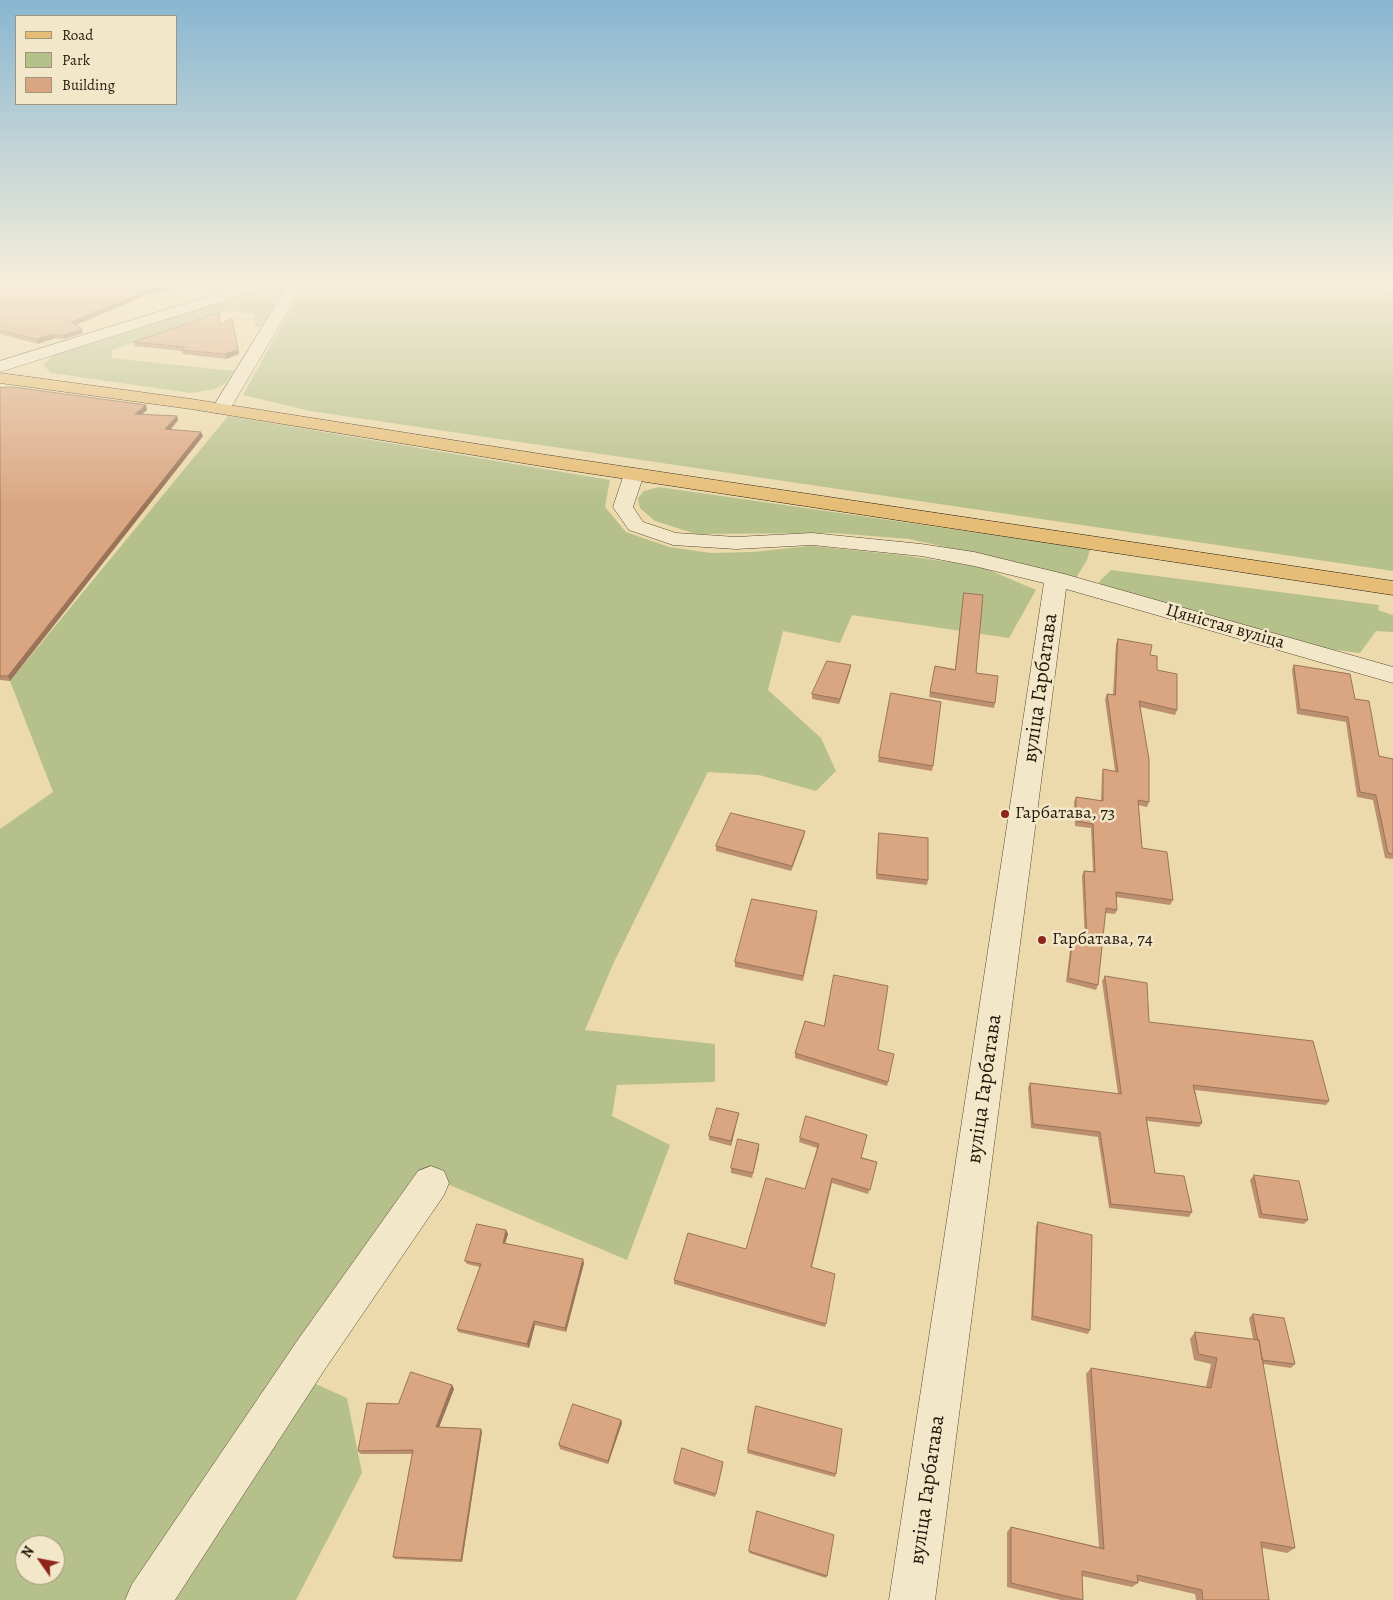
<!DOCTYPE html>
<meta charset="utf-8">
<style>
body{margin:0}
#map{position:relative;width:1393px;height:1600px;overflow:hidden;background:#ecdaac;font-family:Alegreya,serif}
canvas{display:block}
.legend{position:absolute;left:15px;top:15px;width:162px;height:90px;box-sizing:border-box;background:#f3e7c9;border:1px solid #a0947d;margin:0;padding:6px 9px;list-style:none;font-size:15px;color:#23180a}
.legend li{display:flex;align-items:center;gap:10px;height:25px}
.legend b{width:25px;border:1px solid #a0947d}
.north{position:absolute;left:15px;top:1535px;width:50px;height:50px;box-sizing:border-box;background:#f3e7c9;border:1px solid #a0947d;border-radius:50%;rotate:303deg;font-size:14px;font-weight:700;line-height:20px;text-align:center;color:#23180a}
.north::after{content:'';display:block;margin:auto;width:18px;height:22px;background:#8f2418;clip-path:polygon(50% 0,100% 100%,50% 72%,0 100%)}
</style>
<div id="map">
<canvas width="1393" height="1600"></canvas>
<ul class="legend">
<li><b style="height:6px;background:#e6bd76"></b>Road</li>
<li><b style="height:14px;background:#b6c08b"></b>Park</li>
<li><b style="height:14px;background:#daa681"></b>Building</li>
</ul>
<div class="north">N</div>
</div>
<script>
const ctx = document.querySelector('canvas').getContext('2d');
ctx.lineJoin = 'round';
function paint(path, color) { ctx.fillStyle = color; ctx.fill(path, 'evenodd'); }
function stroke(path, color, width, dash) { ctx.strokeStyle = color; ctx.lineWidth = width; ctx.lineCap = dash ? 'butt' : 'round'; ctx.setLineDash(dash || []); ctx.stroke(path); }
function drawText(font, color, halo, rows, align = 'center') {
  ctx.font = font + ' Alegreya,serif'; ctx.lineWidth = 5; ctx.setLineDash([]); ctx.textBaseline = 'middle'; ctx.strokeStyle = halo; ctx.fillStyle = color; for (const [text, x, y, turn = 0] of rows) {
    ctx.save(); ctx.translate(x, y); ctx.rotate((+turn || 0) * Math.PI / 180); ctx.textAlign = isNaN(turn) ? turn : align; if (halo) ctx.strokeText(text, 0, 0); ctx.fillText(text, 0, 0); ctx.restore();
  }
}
const green = new Path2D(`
 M 306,282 L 1294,282 L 1334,287 L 1333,282 L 1371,282 L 1393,293 L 1393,571 L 310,411 L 243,395 Z
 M 278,283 L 287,284 L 261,327 L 256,327 L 253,317 L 256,315 L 230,310 L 112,350 L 112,358 L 234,371 L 226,383 L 215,389 L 191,393 L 51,373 L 43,365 L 54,355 Z
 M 228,416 L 610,480 L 605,507 L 626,532 L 669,547 L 711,553 L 752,552 L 811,546 L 901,555 L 982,567 L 1036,590 L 1009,638 L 852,615 L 840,643 L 783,631 L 768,690 L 821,738 L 836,771 L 816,791 L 759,775 L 708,772 L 614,962 L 585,1030 L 715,1044 L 715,1082 L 617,1085 L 612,1116 L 670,1145 L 627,1260 L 419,1172 L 280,1368 L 347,1398 L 362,1473 L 296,1600 L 0,1600 L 0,829 L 53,792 L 10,681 ZM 25,1545 L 55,1545 L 55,1575 L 25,1575 Z
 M 659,487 L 1090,549 L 1087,560 L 1076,578 L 991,557 L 909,539 L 834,533 L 696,534 L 655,521 L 640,508 L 638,498 L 644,491 Z
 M 1111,570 L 1379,605 L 1378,610 L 1393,615 L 1393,632 L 1376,631 L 1360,653 L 1305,646 L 1105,590 L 1099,582 Z`);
const minor = new Path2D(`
 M 255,282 L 277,282 L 274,285 L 0,372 L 0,361 Z
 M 290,282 L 305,282 L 230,409 L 227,413 L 215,413 L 212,409 Z
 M 634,468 L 641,470 L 644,474 L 633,507 L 643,522 L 676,533 L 736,537 L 812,533 L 921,544 L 974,552 L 1064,574 L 1393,667 L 1393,683 L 1066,589 L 935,1600 L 889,1600 L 1044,583 L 974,566 L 921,556 L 812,545 L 736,549 L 673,545 L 629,530 L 613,507 L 624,474 L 627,470 Z
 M 431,1166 L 444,1171 L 449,1183 L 444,1195 L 325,1369 L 175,1600 L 125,1600 L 132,1584 L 297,1341 L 418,1171 Z`);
const major = new Path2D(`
 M 0,373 L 191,399 L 547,455 L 1393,581 L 1393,595 L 547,467 L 191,409 L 0,383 Z`);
const rail = new Path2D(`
 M 1386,282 L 1393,284`);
const wall = new Path2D(`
 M 0,282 L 176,282 L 178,287 L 144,296 L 76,325 L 83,333 L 64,339 L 55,338 L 38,344 L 0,334 Z
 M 219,313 L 221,325 L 232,318 L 239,354 L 226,359 L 183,354 L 182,351 L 135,346 L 134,342 Z
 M 0,388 L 146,405 L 147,410 L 142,414 L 177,416 L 178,420 L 170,430 L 203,436 L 10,681 L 0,680 Z
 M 964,593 L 976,673 L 995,703 L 994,708 L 929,697 L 935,666 L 955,669 Z
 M 1118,639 L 1150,655 L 1157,670 L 1177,710 L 1175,715 L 1140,707 L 1149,802 L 1147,807 L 1138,805 L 1142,848 L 1173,900 L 1170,905 L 1116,897 L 1117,910 L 1115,914 L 1105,913 L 1098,985 L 1096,990 L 1066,982 L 1071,942 L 1073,937 L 1085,940 L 1082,876 L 1084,871 L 1093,872 L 1091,828 L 1075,826 L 1074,802 L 1076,797 L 1101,801 L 1102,774 L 1103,769 L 1115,771 L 1105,699 L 1107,694 L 1113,695 L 1116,644 Z
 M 1294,665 L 1355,699 L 1379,756 L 1393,759 L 1393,859 L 1385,858 L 1373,800 L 1357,797 L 1346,722 L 1297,714 L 1292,670 Z
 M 850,670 L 839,704 L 812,699 L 812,694 Z
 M 891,693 L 933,766 L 932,771 L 878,762 Z
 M 879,833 L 928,880 L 927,885 L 876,879 Z
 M 804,836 L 791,871 L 716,851 L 716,846 Z
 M 817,916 L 803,981 L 735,967 L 735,962 Z
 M 1105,976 L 1149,1022 L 1329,1101 L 1326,1105 L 1195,1090 L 1202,1123 L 1199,1127 L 1147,1121 L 1155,1173 L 1192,1212 L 1189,1217 L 1109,1208 L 1098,1137 L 1031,1128 L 1028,1088 L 1030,1083 L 1118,1094 L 1102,981 Z
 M 878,1050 L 888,1082 L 887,1086 L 795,1058 L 795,1053 Z
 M 739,1113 L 738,1117 L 731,1146 L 709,1140 L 709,1136 Z
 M 800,1138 L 877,1162 L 868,1194 L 832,1183 L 812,1267 L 826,1324 L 825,1327 L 674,1284 L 674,1280 L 746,1249 L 805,1189 L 817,1148 L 799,1142 Z
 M 759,1148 L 752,1178 L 731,1173 L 731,1168 Z
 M 1254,1175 L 1308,1220 L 1304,1224 L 1259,1218 L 1250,1180 Z
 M 1038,1222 L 1090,1330 L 1088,1334 L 1031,1320 L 1036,1226 Z
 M 506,1230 L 508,1234 L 505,1243 L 584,1263 L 566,1332 L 535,1325 L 529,1348 L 458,1332 L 457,1329 L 480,1267 L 467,1264 L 465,1261 Z
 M 1253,1314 L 1295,1364 L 1291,1368 L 1263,1364 L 1295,1548 L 1287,1553 L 1262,1548 L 1269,1600 L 1196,1600 L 1195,1594 L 1138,1581 L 1138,1583 L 1132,1587 L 1082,1576 L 1083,1600 L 1061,1600 L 1007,1587 L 1007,1532 L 1011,1527 L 1099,1547 L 1086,1374 L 1091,1368 L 1206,1387 L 1211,1364 L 1194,1360 L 1190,1339 L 1195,1332 L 1253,1339 L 1249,1318 Z
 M 452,1385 L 454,1389 L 439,1427 L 481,1429 L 482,1432 L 462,1562 L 395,1559 L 393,1557 L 412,1454 L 361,1454 L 358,1451 L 398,1404 Z
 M 756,1406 L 836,1474 L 835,1477 L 747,1453 Z
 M 621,1420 L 622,1423 L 608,1464 L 560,1449 L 559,1445 Z
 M 723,1465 L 715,1497 L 674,1484 L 674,1481 Z
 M 757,1511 L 827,1576 L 826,1578 L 749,1553 Z`);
const shadedWall = new Path2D(`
 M 176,282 L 178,287 L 144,296 L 73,326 L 71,322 L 143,292 Z
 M 232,318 L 239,354 L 226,359 L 225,354 Z
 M 82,329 L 83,333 L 64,339 L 63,335 Z
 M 54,334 L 55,338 L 38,344 L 36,339 Z
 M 146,405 L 147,410 L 137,419 L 135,414 Z
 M 177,416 L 178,420 L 167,434 L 165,429 Z
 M 201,432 L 203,436 L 10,681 L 8,676 Z
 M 851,665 L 850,670 L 839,704 L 840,699 Z
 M 805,831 L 804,836 L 791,871 L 792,866 Z
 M 739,1113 L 738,1117 L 731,1146 L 731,1141 Z
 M 759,1144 L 759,1148 L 752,1178 L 753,1173 Z
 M 506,1230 L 508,1234 L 504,1247 L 503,1243 Z
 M 583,1259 L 584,1263 L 566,1332 L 565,1328 Z
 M 534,1321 L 535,1325 L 529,1348 L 527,1344 Z
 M 452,1385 L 454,1389 L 438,1430 L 436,1427 Z
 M 621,1420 L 622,1423 L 608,1464 L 608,1461 Z
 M 481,1429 L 482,1432 L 462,1562 L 461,1560 Z`);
const building = new Path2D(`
 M 0,282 L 176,282 L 143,292 L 71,322 L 82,329 L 63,335 L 54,334 L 36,339 L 0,330 Z
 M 219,313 L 220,325 L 232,318 L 238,350 L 225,354 L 181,350 L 185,347 L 134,342 Z
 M 13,387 L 146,405 L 135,414 L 177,416 L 165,429 L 201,432 L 8,676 L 0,676 L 0,388 Z
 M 964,593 L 983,595 L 976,673 L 998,676 L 995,703 L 930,692 L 935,666 L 955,670 Z
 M 1118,639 L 1152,645 L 1150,655 L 1157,656 L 1157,670 L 1177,674 L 1177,710 L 1139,701 L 1149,759 L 1149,802 L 1138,800 L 1142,848 L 1167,852 L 1173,900 L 1116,892 L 1117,910 L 1106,908 L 1098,985 L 1068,978 L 1073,937 L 1087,941 L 1084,871 L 1095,872 L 1093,824 L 1076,821 L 1076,797 L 1103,801 L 1103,769 L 1118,772 L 1107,694 L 1115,695 Z
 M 827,661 L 851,665 L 840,699 L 812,694 Z
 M 1294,665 L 1350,674 L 1355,699 L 1369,701 L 1379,756 L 1393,759 L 1393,854 L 1388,853 L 1376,795 L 1360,792 L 1348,717 L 1300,709 Z
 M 891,693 L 941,702 L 933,766 L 879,757 Z
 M 731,813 L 805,831 L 792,866 L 716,846 Z
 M 879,833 L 928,838 L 928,880 L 877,874 Z
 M 752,899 L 817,911 L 803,976 L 735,962 Z
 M 834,975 L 888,986 L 878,1050 L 894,1054 L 888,1082 L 795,1053 L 805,1021 L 824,1026 Z
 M 1105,976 L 1147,983 L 1149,1022 L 1313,1041 L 1329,1101 L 1193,1085 L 1202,1123 L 1146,1117 L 1155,1173 L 1184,1176 L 1192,1212 L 1111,1204 L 1100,1132 L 1033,1124 L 1030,1083 L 1121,1094 Z
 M 717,1108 L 739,1113 L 731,1141 L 709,1136 Z
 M 806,1116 L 867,1135 L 861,1158 L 877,1162 L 870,1190 L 832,1178 L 811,1267 L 835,1274 L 826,1324 L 674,1280 L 688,1233 L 746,1249 L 766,1178 L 805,1189 L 819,1144 L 800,1138 Z
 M 738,1139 L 759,1144 L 753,1173 L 731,1168 Z
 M 1254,1175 L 1299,1181 L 1308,1220 L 1262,1214 Z
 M 1038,1222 L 1092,1235 L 1090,1330 L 1033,1316 Z
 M 477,1224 L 506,1230 L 503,1243 L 583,1259 L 565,1328 L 534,1321 L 527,1344 L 457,1329 L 481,1264 L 465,1261 Z
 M 1253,1314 L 1284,1318 L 1295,1364 L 1262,1360 L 1259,1340 L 1258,1340 Z
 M 1195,1332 L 1259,1340 L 1295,1548 L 1261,1542 L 1269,1600 L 1203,1600 L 1202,1590 L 1137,1575 L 1138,1583 L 1082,1571 L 1083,1600 L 1011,1583 L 1011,1527 L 1104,1549 L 1091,1368 L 1211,1388 L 1217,1358 L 1199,1354 Z
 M 411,1372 L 452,1385 L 436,1427 L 481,1429 L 461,1560 L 393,1557 L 413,1450 L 358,1451 L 367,1403 L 398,1404 Z
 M 573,1404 L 621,1420 L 608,1461 L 559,1445 Z
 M 756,1406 L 842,1429 L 836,1474 L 748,1450 Z
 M 682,1448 L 723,1462 L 716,1494 L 674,1481 Z
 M 757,1511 L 834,1535 L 827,1576 L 749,1551 Z`);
const markers = [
 [1005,814,5,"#8f2418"],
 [1042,940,5,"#8f2418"]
];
const streetNames = [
 ["Цяністая вуліца",1225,627,16]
];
const poiNames = [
 ["Гарбатава, 73",1015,814],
 ["Гарбатава, 74",1052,940]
];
const nearStreetnames = [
 ["вуліца Гарбатава",1041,688,-82],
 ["вуліца Гарбатава",985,1089,-82],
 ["вуліца Гарбатава",928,1490,-82]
];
paint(green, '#b6c08b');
stroke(minor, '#554832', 1);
stroke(major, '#23180a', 1);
paint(minor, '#f3e7c9');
paint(major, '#e6bd76');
stroke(rail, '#23180a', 2.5, [5.5, 5.5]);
paint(wall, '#bb8f6f');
paint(shadedWall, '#99745a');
paint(building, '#daa681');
stroke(building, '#99745a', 1);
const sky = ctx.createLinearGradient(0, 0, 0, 506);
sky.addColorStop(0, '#88b6d1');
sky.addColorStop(0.56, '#f6eeda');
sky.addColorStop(1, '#f6eeda00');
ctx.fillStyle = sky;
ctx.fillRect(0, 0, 1393, 506);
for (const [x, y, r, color] of markers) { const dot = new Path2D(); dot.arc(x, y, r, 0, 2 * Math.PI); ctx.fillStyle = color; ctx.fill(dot); stroke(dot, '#f3e7c9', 2); }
drawText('18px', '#23180a', '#f3e7c9', streetNames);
drawText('18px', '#23180a', '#f3e7c9', poiNames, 'left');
drawText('21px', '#23180a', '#f3e7c9', nearStreetnames);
</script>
